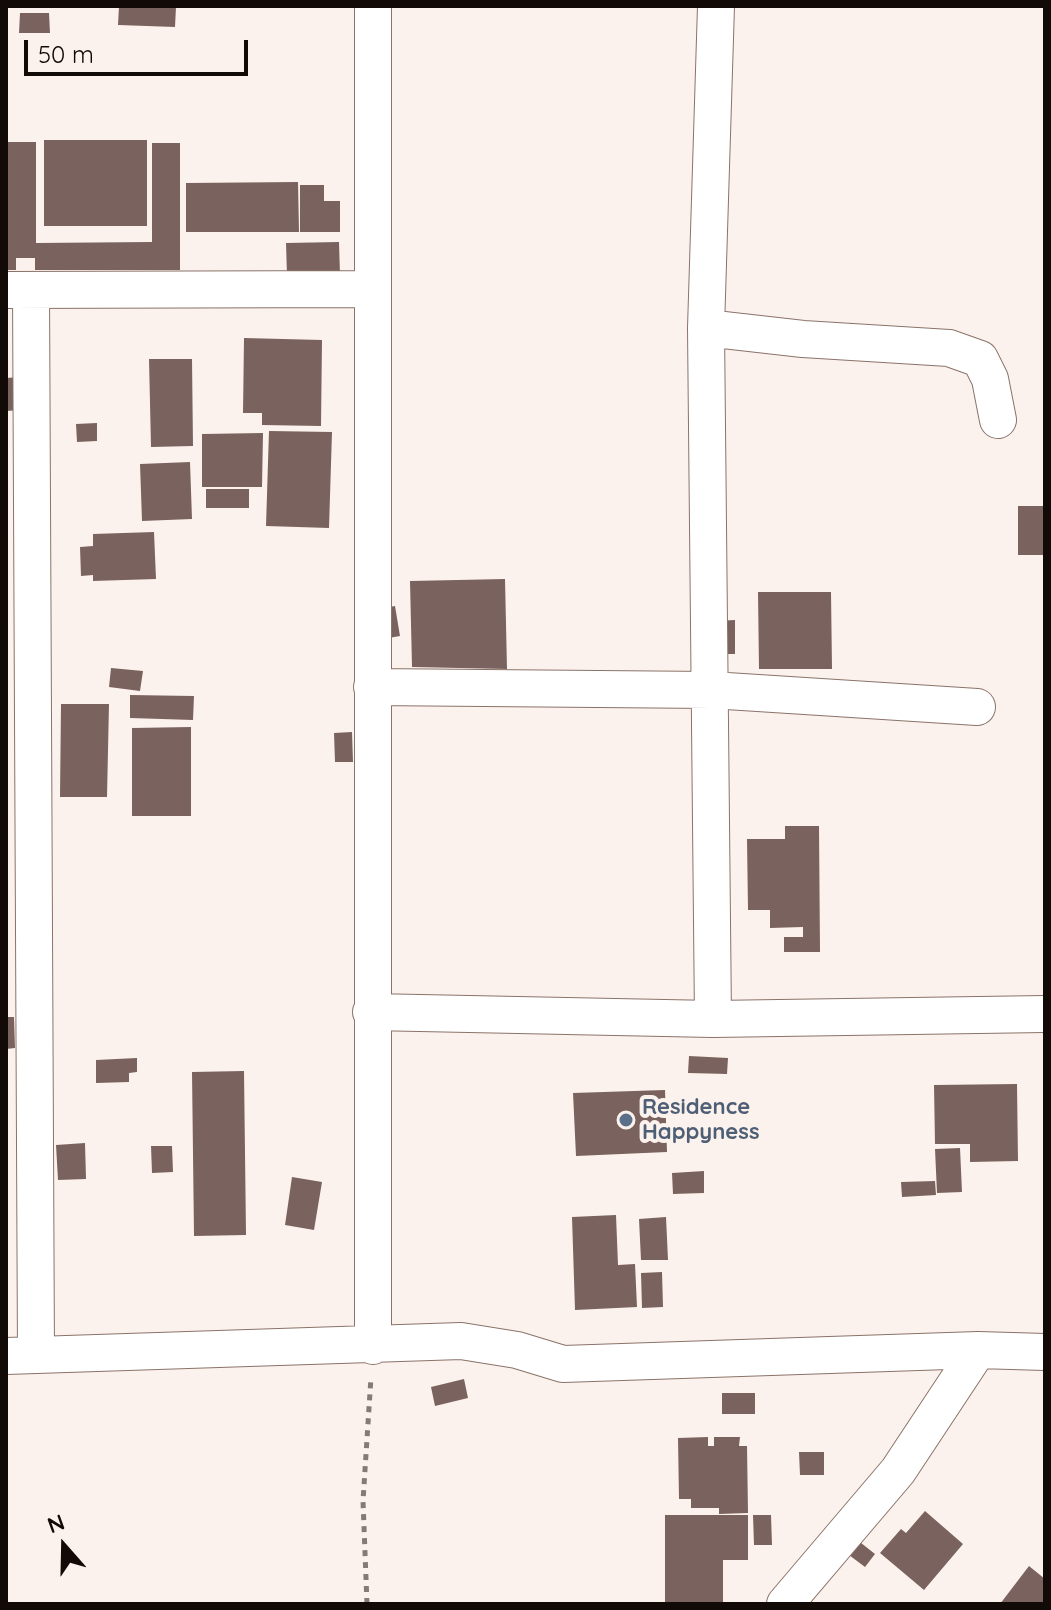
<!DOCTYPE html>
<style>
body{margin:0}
#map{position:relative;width:1051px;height:1610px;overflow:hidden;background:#fcf2ed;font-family:Quicksand,sans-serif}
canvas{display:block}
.frame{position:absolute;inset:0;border:8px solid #120a07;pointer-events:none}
.north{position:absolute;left:24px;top:1506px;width:80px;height:80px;-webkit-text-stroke:6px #fcf2ed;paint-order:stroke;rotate:340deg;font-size:22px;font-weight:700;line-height:32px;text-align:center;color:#120a07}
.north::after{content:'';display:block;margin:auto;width:28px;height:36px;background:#120a07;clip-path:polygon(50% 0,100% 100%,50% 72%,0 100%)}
.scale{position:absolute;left:24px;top:40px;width:224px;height:36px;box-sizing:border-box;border:4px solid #120a07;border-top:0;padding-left:10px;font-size:24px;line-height:28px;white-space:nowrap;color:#120a07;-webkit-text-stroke:6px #fcf2ed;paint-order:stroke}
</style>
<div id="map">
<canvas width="1051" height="1610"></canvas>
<div class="frame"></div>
<div class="north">N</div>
<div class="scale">50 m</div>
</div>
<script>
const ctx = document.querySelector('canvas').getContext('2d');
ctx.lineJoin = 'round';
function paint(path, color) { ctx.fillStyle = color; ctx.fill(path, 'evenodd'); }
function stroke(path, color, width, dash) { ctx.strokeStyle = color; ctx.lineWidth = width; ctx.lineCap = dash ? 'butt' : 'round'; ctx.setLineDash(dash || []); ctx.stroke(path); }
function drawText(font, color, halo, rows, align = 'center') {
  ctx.font = font + ' Quicksand,sans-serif'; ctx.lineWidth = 8; ctx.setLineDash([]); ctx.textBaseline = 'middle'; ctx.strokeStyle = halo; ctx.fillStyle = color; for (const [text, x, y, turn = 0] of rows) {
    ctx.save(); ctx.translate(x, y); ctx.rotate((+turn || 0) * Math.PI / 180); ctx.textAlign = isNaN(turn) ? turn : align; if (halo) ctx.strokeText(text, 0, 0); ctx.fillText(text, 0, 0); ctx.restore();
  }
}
const building = new Path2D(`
 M 119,6 L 176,7 L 175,27 L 118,25 Z
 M 20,13 L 49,13 L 50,33 L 19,33 Z
 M 44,140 L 147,140 L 147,226 L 44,226 Z
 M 6,142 L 36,142 L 36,243 L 152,242 L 152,143 L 180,143 L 180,270 L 35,270 L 35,258 L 16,258 L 16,270 L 6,270 Z
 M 298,182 L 299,232 L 186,232 L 186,183 Z
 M 300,185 L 324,185 L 324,201 L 340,201 L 340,232 L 300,232 Z
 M 339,242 L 340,275 L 287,276 L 286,243 Z
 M 244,338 L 322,340 L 321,426 L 262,425 L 262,413 L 243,413 Z
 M 149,359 L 192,359 L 193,446 L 151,447 Z
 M 20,377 L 21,410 L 6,411 L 6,378 Z
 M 97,423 L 97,441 L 77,442 L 76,424 Z
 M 269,431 L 332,432 L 329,528 L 266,526 Z
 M 263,433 L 262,487 L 202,487 L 202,434 Z
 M 190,462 L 192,519 L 142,521 L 140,464 Z
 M 206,489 L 249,489 L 249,508 L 206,508 Z
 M 1018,506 L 1045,506 L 1045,555 L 1018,555 Z
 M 154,532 L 156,579 L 93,581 L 93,575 L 81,576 L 80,547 L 93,546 L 93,534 Z
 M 505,579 L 507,669 L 412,667 L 410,581 Z
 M 758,592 L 831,592 L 832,669 L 759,669 Z
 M 395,606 L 400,636 L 383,639 L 378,609 Z
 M 735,620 L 735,654 L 715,654 L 715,621 Z
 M 111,668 L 143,671 L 140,691 L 109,687 Z
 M 130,695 L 194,696 L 193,720 L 130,718 Z
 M 61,704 L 109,704 L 107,797 L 60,797 Z
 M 191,727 L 191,816 L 132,816 L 132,728 Z
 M 352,732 L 353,762 L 335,762 L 334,733 Z
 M 785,826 L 819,826 L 820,952 L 784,952 L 784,937 L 803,937 L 803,927 L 770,928 L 770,910 L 748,910 L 747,839 L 785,839 Z
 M 6,1017 L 14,1017 L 15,1048 L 6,1049 Z
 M 689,1056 L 728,1058 L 727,1074 L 688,1073 Z
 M 137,1058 L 137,1072 L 129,1073 L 129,1082 L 96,1083 L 96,1060 Z
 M 244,1071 L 246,1235 L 194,1236 L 192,1072 Z
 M 1017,1084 L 1018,1161 L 970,1162 L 970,1144 L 935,1144 L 934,1085 Z
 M 665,1090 L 667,1152 L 576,1156 L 573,1093 Z
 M 85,1143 L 86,1179 L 58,1180 L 56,1145 Z
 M 151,1146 L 172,1146 L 173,1172 L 152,1173 Z
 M 960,1148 L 962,1192 L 937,1193 L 935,1149 Z
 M 704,1171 L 704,1193 L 673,1194 L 672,1173 Z
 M 292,1177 L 322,1182 L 314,1230 L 285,1225 Z
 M 935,1181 L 936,1195 L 902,1197 L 901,1182 Z
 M 616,1215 L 618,1265 L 635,1264 L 637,1307 L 575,1310 L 572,1217 Z
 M 666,1217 L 668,1260 L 641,1260 L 639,1219 Z
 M 662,1272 L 663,1307 L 642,1308 L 641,1273 Z
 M 464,1379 L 468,1398 L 435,1406 L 431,1387 Z
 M 722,1393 L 755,1393 L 755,1414 L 722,1414 Z
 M 708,1437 L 708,1446 L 714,1446 L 714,1437 L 740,1437 L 739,1446 L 747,1446 L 748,1513 L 719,1514 L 719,1508 L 691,1508 L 691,1499 L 679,1499 L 678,1438 Z
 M 799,1452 L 824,1452 L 824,1475 L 800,1475 Z
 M 925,1511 L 963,1544 L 924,1590 L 880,1553 L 901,1529 L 906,1533 Z
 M 665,1515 L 748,1515 L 748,1560 L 723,1560 L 723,1604 L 665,1604 Z
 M 753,1515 L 771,1515 L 772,1545 L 754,1545 Z
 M 851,1535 L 875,1554 L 865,1567 L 841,1549 Z
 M 1029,1566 L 1045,1579 L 1045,1604 L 1000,1604 Z`);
const path = new Path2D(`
 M 367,1604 L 363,1501 L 371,1377`);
const minor = new Path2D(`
 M 373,6 L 373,1346
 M 8,290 L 370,289
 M 31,290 L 36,1355
 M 706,328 L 803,339 L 949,348 L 980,359 L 990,379 L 998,420
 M 372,687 L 711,690 L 977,707
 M 371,1012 L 713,1019 L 1045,1014
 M 713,1019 L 706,328 L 716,6
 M 6,1356 L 461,1341 L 517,1350 L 563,1364 L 978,1350 L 1045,1352
 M 785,1604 L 898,1471 L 978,1350`);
const markers = [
 [626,1120,8,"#5c6f8a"]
];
const serviceNames = [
 ["Residence",642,1107],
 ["Happyness",642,1132]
];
paint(building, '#7a625e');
stroke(minor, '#8a7369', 38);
stroke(path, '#847b77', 5, [6, 6]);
stroke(minor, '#fff', 36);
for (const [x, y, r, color] of markers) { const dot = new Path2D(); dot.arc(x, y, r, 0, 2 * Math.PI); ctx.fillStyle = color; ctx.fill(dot); stroke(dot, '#fcf2ed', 3); }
drawText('bold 22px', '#4e5e75', '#fcf2ed', serviceNames, 'left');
</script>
